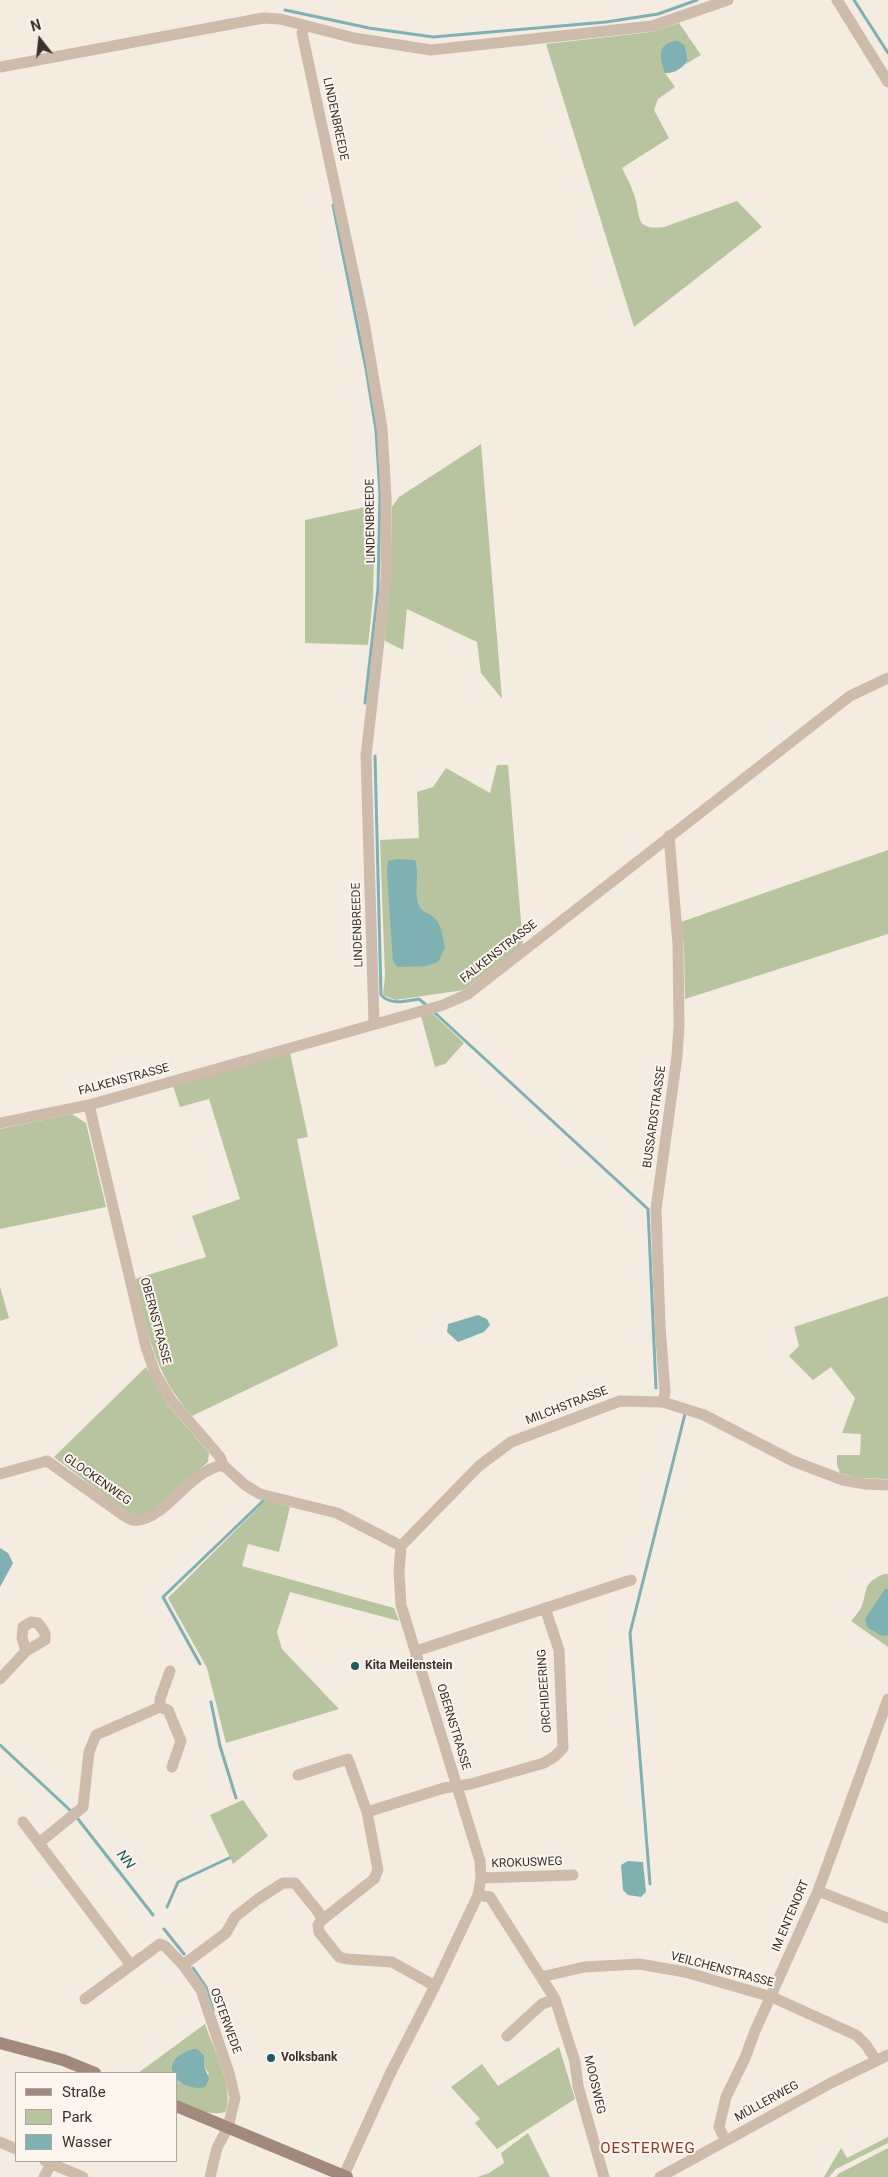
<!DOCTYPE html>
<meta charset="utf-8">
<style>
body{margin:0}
#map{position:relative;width:888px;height:2177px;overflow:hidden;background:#f4ebe1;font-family:Roboto,sans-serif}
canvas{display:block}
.legend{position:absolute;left:15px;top:2072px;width:162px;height:90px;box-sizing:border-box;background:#fbf5ee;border:1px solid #aea6a0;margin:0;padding:6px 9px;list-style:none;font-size:15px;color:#3b302b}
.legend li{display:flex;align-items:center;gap:10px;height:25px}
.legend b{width:25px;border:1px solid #aea6a0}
.north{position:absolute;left:15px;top:15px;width:50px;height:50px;-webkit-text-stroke:4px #fbf5ee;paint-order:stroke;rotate:344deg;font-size:14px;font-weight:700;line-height:20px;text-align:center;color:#3b302b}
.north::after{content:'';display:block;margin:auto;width:18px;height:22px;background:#3b302b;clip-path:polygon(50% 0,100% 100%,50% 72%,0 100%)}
</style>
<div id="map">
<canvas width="888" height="2177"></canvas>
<ul class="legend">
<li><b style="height:6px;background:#a18a7d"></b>Straße</li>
<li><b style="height:14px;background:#b8c4a0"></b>Park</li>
<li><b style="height:14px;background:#7fb0b2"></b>Wasser</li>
</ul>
<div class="north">N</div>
</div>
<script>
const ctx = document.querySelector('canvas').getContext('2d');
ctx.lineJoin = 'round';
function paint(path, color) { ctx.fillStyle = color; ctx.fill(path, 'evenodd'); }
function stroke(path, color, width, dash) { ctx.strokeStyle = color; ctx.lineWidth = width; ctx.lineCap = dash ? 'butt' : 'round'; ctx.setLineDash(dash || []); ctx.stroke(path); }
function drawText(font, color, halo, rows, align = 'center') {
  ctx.font = font + ' Roboto,sans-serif'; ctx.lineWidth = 4; ctx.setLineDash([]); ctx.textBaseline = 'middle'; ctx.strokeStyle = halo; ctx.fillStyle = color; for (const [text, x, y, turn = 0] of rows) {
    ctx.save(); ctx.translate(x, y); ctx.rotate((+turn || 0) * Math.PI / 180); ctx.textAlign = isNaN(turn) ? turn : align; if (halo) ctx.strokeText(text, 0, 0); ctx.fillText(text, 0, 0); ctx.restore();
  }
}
const green = new Path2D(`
 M 679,23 L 701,55 L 686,64 L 688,60 L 685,46 L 665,73 L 675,87 L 658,99 L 654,110 L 669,138 L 622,168 C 627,178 633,189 636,201 C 640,221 638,230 664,227 L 737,201 L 762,227 L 634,327 L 546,44 L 651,32 Z
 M 481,444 L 502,699 L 481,673 L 477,642 L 407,609 L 403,650 L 385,641 L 391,556 L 392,507 L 399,497 Z
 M 375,505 L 373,598 L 368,645 L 305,643 L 305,520 Z
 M 497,765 L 508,765 L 523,945 L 464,990 L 395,1000 L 383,995 L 385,976 L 380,840 L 419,838 L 417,792 L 433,787 L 446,768 L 490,793 Z
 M 888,850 L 888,934 L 685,999 L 684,945 L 681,922 Z
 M 432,1013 L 464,1043 L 445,1064 L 435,1067 L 421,1016 Z
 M 290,1053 L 308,1137 L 297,1139 L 338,1346 L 192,1416 C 153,1372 149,1335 135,1279 L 206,1257 L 192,1216 L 240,1199 L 209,1099 L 180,1107 L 173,1086 Z
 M 72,1114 L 86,1123 L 106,1207 L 0,1229 L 0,1129 Z
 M 0,1287 L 9,1318 L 0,1321 Z
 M 888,1296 L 888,1479 L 859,1478 L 840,1473 L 837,1465 L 837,1455 L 860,1455 L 861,1434 L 842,1433 L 855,1398 L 831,1367 L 813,1380 L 789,1356 L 799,1346 L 794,1327 Z
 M 146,1367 L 167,1404 L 209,1453 L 208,1462 L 149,1513 L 139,1516 L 125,1511 L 54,1457 Z
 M 266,1500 L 290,1507 L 279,1552 L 248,1544 L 242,1566 L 394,1608 L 399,1621 L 290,1592 L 277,1632 L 282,1649 L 339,1709 L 226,1743 L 207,1668 L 168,1598 Z
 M 884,1574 L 888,1574 L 888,1647 L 851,1621 C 854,1617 858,1613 861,1608 C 869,1589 861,1584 884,1574 Z
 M 243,1800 L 268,1836 L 233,1864 L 210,1815 Z
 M 205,2024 C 212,2045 236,2092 225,2112 C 209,2117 191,2106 176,2100 L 176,2079 L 180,2083 L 209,2074 L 204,2066 L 204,2055 L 188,2051 L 171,2071 L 172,2073 L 138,2073 Z
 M 559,2047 L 575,2099 L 497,2149 L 475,2123 L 480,2119 L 451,2087 L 482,2064 L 498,2086 Z
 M 528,2133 L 550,2177 L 478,2177 L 489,2173 L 504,2163 L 501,2153 Z
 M 888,2137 L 888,2143 L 836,2169 L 829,2177 L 824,2177 L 841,2148 L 847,2158 Z
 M 888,2148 L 888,2177 L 836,2177 L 838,2174 Z`);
const water = new Path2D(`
 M 678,41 L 685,46 L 688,60 C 683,68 674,74 665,73 C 659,58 657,42 678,41 Z
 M 397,859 L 415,860 C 420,874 414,890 418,903 C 421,914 433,913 437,921 C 442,928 443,939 445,948 L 438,962 L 427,966 L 398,967 L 393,962 L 387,871 L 388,861 Z
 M 478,1315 L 487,1319 L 490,1325 L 484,1332 L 458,1342 L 447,1332 L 448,1324 Z
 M 0,1548 L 8,1553 L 13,1563 L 0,1587 Z
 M 885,1589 L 888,1589 L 888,1635 L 882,1636 L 867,1627 L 865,1619 Z
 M 628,1861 L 643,1862 L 646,1892 L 641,1897 L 628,1895 L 623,1890 L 621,1865 Z
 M 193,2049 L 197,2049 L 204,2055 L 204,2066 L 209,2079 L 205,2087 C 195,2090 184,2086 176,2079 L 176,2073 L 172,2073 C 170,2059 181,2053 193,2049 Z`);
const stream = new Path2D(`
 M 854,0 L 888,53
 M 285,10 L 369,28 L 433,37 L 606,22 L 658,14 L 697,0
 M 333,205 L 366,369 L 376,430 L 380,494 L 378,589 L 365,703
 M 375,756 L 381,995 C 392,1006 406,1001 419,999 L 425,1004
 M 435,1013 L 648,1209 L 656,1388
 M 200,1664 L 163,1597 L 264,1500
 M 211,1702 L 220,1746 L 236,1798
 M 0,1745 L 71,1811
 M 78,1819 L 153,1915
 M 650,1884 L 630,1633 L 685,1414
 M 167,1907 L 178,1882 L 229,1858
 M 164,1929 L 184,1954
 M 193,1968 L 206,1987 L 213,2010`);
const street = new Path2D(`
 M 837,0 L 888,82
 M 305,26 L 302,33 L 364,322 L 382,428 L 386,497 L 386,579 L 366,756 L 374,1023
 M 0,67 L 263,18 L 280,19 L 354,38 L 431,50 L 652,26 L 728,0
 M 89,1105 L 146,1347 L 155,1373 L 171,1400 L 220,1457 L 223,1465 L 245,1485 L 260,1494 L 337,1513 L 401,1546
 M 0,1123 L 89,1105 L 443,1005 L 468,994 L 850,696 L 888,678
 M 663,1402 L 665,1392 L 660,1326 L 656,1209 L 677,1056 L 679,1026 L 678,944 L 669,836
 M 0,1474 L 47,1461 L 123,1515 C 128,1518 132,1521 138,1520 C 166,1518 189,1471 223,1465
 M 401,1546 L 479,1466 L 511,1442 L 620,1401 L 663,1402 L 704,1415 L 793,1461 L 843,1480 L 865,1484 L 888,1485
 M 416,1651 L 631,1580
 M 170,1671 L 160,1699 L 160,1707 L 168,1710 L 181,1741 L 172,1767
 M 0,1679 L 26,1651 L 45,1640 L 45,1633 L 38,1623 L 31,1622 L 23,1627 L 22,1638 L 26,1651
 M 298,1775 L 348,1759 L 367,1812 L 444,1788 L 471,1784 L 544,1763 L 554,1757 L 563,1748 L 559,1650 L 545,1608
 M 23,1822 L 130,1964
 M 39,1843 L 83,1807 L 89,1752 L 96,1735 L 160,1707
 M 481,1878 L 573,1875
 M 818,1891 L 887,1918
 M 478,1895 L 490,1897 L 555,1999 L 575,2062 L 578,2086 L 604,2177
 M 322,1920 L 374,1879 L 378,1870 L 367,1812
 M 183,1965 L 226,1933 L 235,1917 L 258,1899 L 283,1883 L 295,1883 L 319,1913 L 322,1920 L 318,1925 L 319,1932 L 339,1957 L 347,1959 L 392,1962 L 435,1986
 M 541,1977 L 584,1967 L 639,1964 L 685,1972 L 772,1997 L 856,2035 L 866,2045 L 876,2060
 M 85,1999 L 160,1944 L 166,1947 L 183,1965 L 201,1990 L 229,2073 L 235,2098 L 228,2127 L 217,2148 L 210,2177
 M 507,2036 L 542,2004 L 555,1999
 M 725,2140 L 719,2127 L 726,2097 L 745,2058 L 755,2031 L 818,1891 L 888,1699
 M 0,2142 L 16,2149
 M 45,2161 L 83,2177
 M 344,2175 L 390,2074 L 435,1986 L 478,1895 L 481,1878 L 480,1861 L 401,1605 L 399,1572 L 401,1546
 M 44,2177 L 51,2164
 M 660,2177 L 829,2084 L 888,2055`);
const secondary = new Path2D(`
 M 0,2043 L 63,2060 L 95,2073
 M 176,2106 L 347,2177`);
const markers = [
 [355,1666,5,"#1f5a5e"],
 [271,2058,5,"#1f5a5e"]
];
const streetNames = [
 ["LINDENBREEDE",335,119,78],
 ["LINDENBREEDE",371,521,-91],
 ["LINDENBREEDE",358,925,-92],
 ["FALKENSTRASSE",499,952,-38],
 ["FALKENSTRASSE",124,1080,-15],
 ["BUSSARDSTRASSE",655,1117,-82],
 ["OBERNSTRASSE",155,1321,75],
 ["MILCHSTRASSE",567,1406,-21],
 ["GLOCKENWEG",97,1480,35],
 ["ORCHIDEERING",545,1691,-94],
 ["OBERNSTRASSE",453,1727,73],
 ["KROKUSWEG",527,1863,-2],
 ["IM ENTENORT",791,1916,-67],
 ["VEILCHENSTRASSE",722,1970,15],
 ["OSTERWEDE",225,2021,70],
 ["MOOSWEG",594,2085,77],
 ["MÜLLERWEG",767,2102,-29]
];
const poiNames = [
 ["Kita Meilenstein",365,1666],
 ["Volksbank",281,2058]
];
const waterNames = [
 ["NN",125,1860,52]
];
const quarterNames = [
 ["OESTERWEG",648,2149]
];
paint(green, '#b8c4a0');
paint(water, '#7fb0b2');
stroke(stream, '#7fb0b2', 3);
stroke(street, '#cdbbac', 11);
stroke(secondary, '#a18a7d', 12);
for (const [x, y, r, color] of markers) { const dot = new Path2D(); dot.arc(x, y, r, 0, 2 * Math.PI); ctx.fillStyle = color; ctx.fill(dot); stroke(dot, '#fbf5ee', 2); }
drawText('12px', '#3b302b', '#fbf5ee', streetNames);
drawText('bold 12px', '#3b302b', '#fbf5ee', poiNames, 'left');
drawText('italic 14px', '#1f5a5e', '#fbf5ee', waterNames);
ctx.letterSpacing = '1px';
drawText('15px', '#8c3b22', '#fbf5ee', quarterNames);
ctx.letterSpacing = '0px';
</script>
